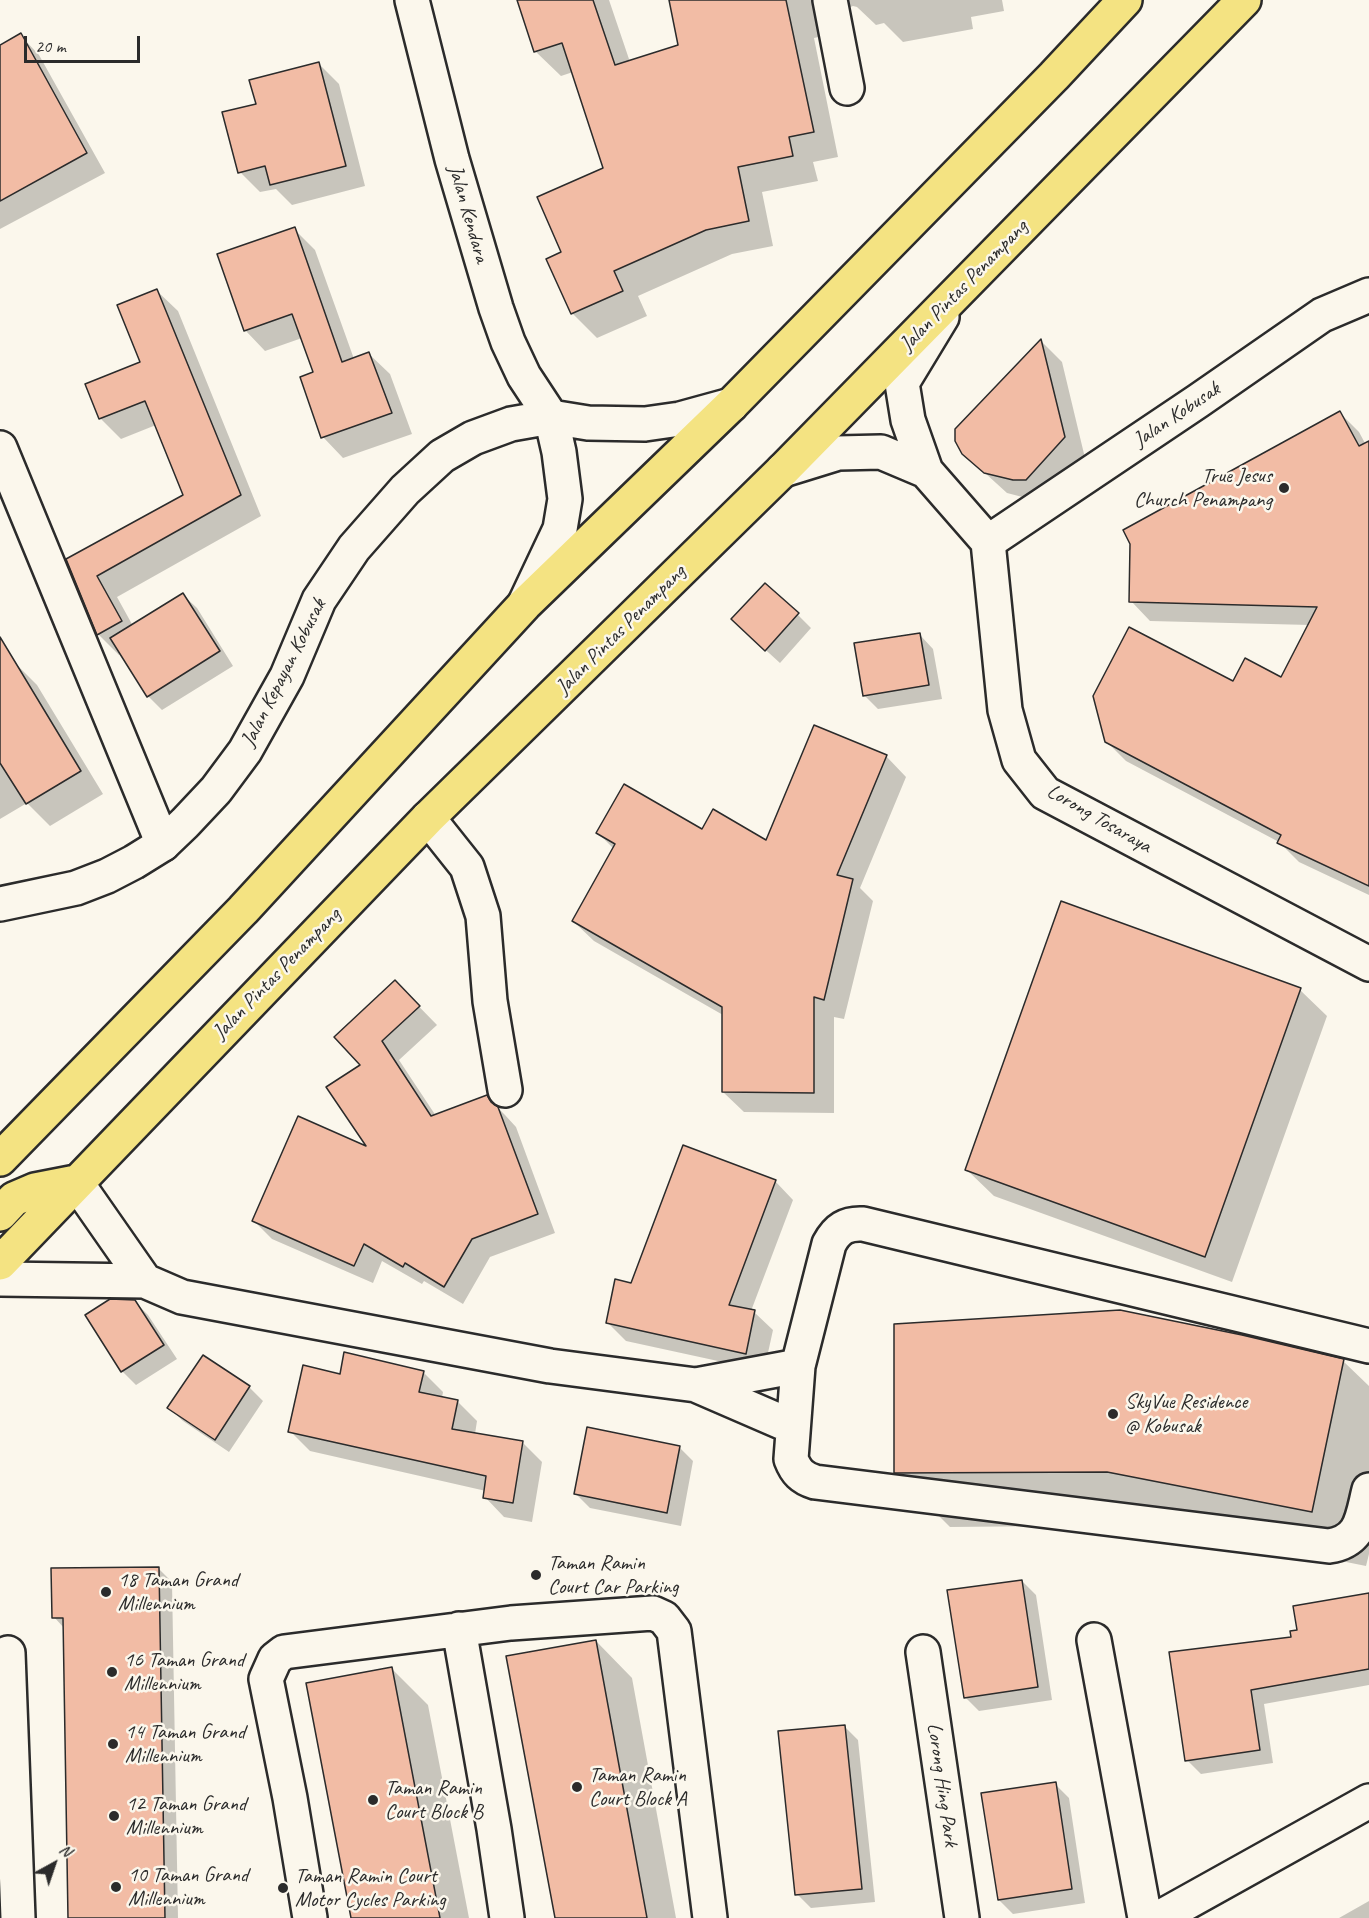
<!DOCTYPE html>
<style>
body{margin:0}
#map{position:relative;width:1369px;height:1918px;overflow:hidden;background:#fbf7ec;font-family:Caveat,sans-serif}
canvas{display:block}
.north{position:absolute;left:24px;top:1834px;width:60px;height:60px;-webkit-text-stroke:4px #fbf7ec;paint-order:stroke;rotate:40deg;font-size:16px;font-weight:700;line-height:24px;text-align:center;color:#2b2b2b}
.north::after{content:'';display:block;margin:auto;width:21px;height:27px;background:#2b2b2b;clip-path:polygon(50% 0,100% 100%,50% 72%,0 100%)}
.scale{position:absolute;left:24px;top:36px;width:116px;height:27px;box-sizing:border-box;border:3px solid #2b2b2b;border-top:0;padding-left:8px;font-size:18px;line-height:21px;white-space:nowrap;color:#2b2b2b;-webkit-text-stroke:4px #fbf7ec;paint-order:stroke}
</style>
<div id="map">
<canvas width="1369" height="1918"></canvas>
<div class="north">N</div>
<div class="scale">20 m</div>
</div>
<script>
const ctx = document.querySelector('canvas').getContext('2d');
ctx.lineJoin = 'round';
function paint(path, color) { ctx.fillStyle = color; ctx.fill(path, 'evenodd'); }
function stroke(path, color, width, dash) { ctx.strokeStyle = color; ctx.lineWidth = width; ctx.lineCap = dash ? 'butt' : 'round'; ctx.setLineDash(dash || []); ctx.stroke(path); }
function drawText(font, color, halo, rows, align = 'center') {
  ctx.font = font + ' Caveat,sans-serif'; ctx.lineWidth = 5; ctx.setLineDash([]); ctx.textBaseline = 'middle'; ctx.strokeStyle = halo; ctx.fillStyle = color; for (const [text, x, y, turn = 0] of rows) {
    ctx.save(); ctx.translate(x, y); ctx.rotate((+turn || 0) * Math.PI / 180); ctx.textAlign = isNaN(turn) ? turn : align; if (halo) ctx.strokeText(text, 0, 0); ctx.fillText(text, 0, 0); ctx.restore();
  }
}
const shadow = new Path2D(`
 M 519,0 L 609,0 L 630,62 L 679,46 L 688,0 L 1002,0 L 1004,11 L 971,17 L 973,29 L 903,42 L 884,23 L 876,25 L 857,7 L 853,6 L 843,10 L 837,33 L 814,38 L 838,157 L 813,162 L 818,181 L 762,192 L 773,246 L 732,254 L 638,296 L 647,316 L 597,338 L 572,313 L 563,253 L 605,169 L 573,72 L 561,76 L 535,51 Z
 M 20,35 L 39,55 L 105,173 L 0,229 L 0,46 Z
 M 319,64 L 339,84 L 365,186 L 292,205 L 276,189 L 260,192 L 240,172 L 258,105 Z
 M 294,229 L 315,250 L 354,359 L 369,354 L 390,374 L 412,434 L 343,458 L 323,437 L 315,373 L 302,338 L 265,351 L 245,330 Z
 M 157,291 L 178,311 L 261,516 L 117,597 L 133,626 L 183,595 L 197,608 L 233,666 L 162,710 L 148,696 L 121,653 L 119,655 L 98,634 L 68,560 L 185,495 L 156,425 L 121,439 L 100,418 L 142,363 Z
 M 1041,341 L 1062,362 L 1085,458 L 1034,500 L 1007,493 L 963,453 Z
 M 1340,413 L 1359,432 L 1366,445 L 1369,443 L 1369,895 L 1299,862 L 1279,842 L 1126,761 L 1106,741 L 1233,683 L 1282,679 L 1310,625 L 1150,621 L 1131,601 Z
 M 798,615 L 811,628 L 780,663 L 747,633 Z
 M 920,635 L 933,649 L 942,699 L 878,709 L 864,695 Z
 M 14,662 L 37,685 L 103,794 L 50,826 L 27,803 L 0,819 L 0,670 Z
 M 886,756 L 906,777 L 860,888 L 873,901 L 844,1019 L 834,1017 L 834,1113 L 744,1112 L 723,1092 L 723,1015 L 594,941 L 573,921 L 614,849 L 598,833 L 702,831 L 766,842 Z
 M 395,982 L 437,1025 L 399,1060 L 436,1116 L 487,1097 L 505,1115 L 516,1127 L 555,1233 L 490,1257 L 463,1304 L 424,1281 L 422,1284 L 382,1261 L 373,1283 L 272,1239 L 254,1221 L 370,1150 L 362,1065 Z
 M 1300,990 L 1327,1016 L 1232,1282 L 994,1196 L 967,1170 Z
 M 775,1181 L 793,1200 L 751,1311 L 754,1312 L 773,1330 L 764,1371 L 626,1341 L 608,1323 L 632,1284 Z
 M 134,1301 L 148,1315 L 177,1359 L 136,1385 L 122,1371 Z
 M 1343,1361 L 1369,1386 L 1369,1554 L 1366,1566 L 1162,1525 L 950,1527 L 895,1472 Z
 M 423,1372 L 443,1392 L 442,1398 L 458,1402 L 477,1421 L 475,1434 L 522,1442 L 542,1462 L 532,1522 L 504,1517 L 485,1497 L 486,1491 L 310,1451 L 290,1431 Z
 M 249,1387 L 263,1401 L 229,1452 L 183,1421 L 169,1408 Z
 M 679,1447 L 693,1461 L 681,1526 L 590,1508 L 576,1494 Z
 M 158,1568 L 172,1582 L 178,1918 L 69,1918 L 64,1628 L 54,1617 Z
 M 1022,1581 L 1036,1595 L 1052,1700 L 979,1711 L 965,1697 Z
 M 1369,1594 L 1369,1685 L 1264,1704 L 1273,1763 L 1201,1774 L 1187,1760 L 1299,1632 Z
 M 596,1641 L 632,1678 L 676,1918 L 556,1918 Z
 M 392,1669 L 428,1705 L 469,1918 L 353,1918 Z
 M 844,1726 L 858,1740 L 875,1902 L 811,1908 L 797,1894 Z
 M 1055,1784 L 1069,1798 L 1085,1903 L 1013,1914 L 999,1900 Z
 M 1369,1901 L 1369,1918 L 1339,1918 Z`);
const building = new Path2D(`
 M 517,0 L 593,0 L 615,65 L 678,45 L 669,0 L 786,0 L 814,132 L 789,137 L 793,156 L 738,167 L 749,221 L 706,230 L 614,271 L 623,291 L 571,314 L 546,259 L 561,252 L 537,197 L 603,168 L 562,43 L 534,52 Z
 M 21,33 L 87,153 L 0,201 L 0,45 Z
 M 319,62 L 346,166 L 270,185 L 265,166 L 238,173 L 222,112 L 256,104 L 249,80 Z
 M 295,227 L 342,362 L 369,352 L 392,413 L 321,438 L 300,377 L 313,372 L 292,314 L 244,331 L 217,254 Z
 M 157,289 L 241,495 L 97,576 L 122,621 L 97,635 L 66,559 L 183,495 L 145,401 L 99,419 L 85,384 L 140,362 L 117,305 Z
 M 1041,339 L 1065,437 L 1026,480 L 1013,480 L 984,473 L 962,454 L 955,441 L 955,429 Z
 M 1340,411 L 1359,446 L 1369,441 L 1369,886 L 1277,843 L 1281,835 L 1105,742 L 1093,696 L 1129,627 L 1233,681 L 1245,658 L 1281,677 L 1317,607 L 1129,602 L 1130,544 L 1123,530 Z
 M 765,583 L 799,613 L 765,651 L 731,619 Z
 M 183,593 L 220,651 L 147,697 L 110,638 Z
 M 920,633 L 929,685 L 863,696 L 854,643 Z
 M 0,637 L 81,771 L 26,804 L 0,763 Z
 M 814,725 L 887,755 L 837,875 L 853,879 L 824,1000 L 814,997 L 814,1093 L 722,1092 L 722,1007 L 572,921 L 615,844 L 596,833 L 624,784 L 702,829 L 713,809 L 766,840 Z
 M 1061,901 L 1301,988 L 1205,1257 L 965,1170 Z
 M 395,980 L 420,1006 L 382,1041 L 431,1116 L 487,1095 L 491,1102 L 498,1107 L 538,1214 L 472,1239 L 444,1287 L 405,1263 L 403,1267 L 364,1244 L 354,1266 L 252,1221 L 298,1116 L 366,1146 L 326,1087 L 360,1065 L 334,1037 Z
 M 683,1145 L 776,1180 L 729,1305 L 755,1310 L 746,1354 L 606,1323 L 615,1279 L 631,1283 Z
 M 110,1299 L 135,1300 L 164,1345 L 121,1372 L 85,1315 Z
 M 1120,1310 L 1242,1335 L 1344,1359 L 1312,1512 L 1107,1472 L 894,1473 L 894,1324 Z
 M 344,1352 L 424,1371 L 419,1392 L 458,1400 L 452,1429 L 523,1441 L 513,1503 L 483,1498 L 486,1476 L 288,1432 L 303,1365 L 340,1374 Z
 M 203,1355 L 250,1386 L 215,1440 L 167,1408 Z
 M 587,1427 L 680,1446 L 667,1513 L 574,1494 Z
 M 159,1567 L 165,1918 L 68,1918 L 63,1618 L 52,1618 L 51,1568 Z
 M 1022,1580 L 1038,1687 L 964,1698 L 947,1590 Z
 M 1369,1593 L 1369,1669 L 1251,1690 L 1260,1750 L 1185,1761 L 1169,1652 L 1291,1637 L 1290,1631 L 1297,1630 L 1293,1606 Z
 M 596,1640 L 647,1918 L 555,1918 L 506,1656 Z
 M 392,1667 L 440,1918 L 351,1918 L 306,1683 Z
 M 845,1725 L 862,1889 L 795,1895 L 778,1731 Z
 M 1056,1782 L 1072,1889 L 998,1900 L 981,1793 Z`);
const minor = new Path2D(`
 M 830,0 L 847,88
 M 0,448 L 163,844
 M 988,542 L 1198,401 L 1322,315 L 1369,295
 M 428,818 L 467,867 L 483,916 L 490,1001 L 505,1090
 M 76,1182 L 145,1281
 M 0,1279 L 145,1281 L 182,1297 L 550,1366 L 696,1385 L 793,1427
 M 1369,1346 L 863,1224 C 846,1223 837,1229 829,1244 L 798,1366 L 791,1459 C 796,1472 802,1478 815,1482 L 1329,1546 C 1362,1541 1362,1517 1369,1490
 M 696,1385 L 798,1366
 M 459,1629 L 494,1829 L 507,1918
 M 1094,1640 L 1145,1918
 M 923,1652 L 962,1918
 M 8,1653 L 18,1918
 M 310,1918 L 290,1798 L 266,1679 L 275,1659 L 284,1652 L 511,1623 L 653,1613 L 664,1618 L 674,1631 L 710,1918
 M 1159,1918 L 1369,1801`);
const tertiary = new Path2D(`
 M 412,0 L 452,159 L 496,308 L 508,342 L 524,376 L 551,417 L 559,452 L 565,499 L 560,529 L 525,603
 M 942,317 L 902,383 L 908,420 L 926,471 L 988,542 L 1005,710 L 1019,760 L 1045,793 L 1369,964
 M 783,470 L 838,453 L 881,452 L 926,471
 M 0,904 L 76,888 L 107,876 L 134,862 L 163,844 L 185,823 L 216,790 L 245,751 L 287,676 L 319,600 L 354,548 L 405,490 L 442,456 L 473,438 L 511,424 L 551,417 L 588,423 L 645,424 L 680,419 L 731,405`);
const primary = new Path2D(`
 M 0,1159 L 243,910 L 525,604 L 731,405 L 1054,76 L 1125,0
 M 0,1214 L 14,1199 L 35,1190 L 76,1182
 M 0,1263 L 428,818 L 783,470 L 1244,0`);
const markers = [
 [1284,488,6,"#2b2b2b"],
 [1113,1414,6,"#2b2b2b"],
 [536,1575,6,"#2b2b2b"],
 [106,1592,6,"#2b2b2b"],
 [112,1672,6,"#2b2b2b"],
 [113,1744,6,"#2b2b2b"],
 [577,1787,6,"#2b2b2b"],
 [373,1800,6,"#2b2b2b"],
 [114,1816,6,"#2b2b2b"],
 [116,1887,6,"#2b2b2b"],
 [283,1888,6,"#2b2b2b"]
];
const streetNames = [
 ["Jalan Kendara",468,214,74],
 ["Jalan Pintas Penampang",964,286,-46],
 ["Jalan Kobusak",1177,415,-34],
 ["Jalan Pintas Penampang",621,630,-45],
 ["Jalan Kepayan Kobusak",284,673,-63],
 ["Lorong Tosaraya",1099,819,30],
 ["Jalan Pintas Penampang",277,974,-46],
 ["Lorong Hing Park",942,1785,82]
];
const poiNames = [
 ["True Jesus",1272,476,"right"],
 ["Church Penampang",1272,500,"right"],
 ["SkyVue Residence",1125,1402],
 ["@ Kobusak",1125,1426],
 ["Taman Ramin",548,1563],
 ["Court Car Parking",548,1587],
 ["18 Taman Grand",118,1580],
 ["Millennium",118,1604],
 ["16 Taman Grand",124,1660],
 ["Millennium",124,1684],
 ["14 Taman Grand",125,1732],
 ["Millennium",125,1756],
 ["Taman Ramin",589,1775],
 ["Court Block A",589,1799],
 ["Taman Ramin",385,1788],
 ["Court Block B",385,1812],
 ["12 Taman Grand",126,1804],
 ["Millennium",126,1828],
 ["10 Taman Grand",128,1875],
 ["Millennium",128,1899],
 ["Taman Ramin Court",295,1876],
 ["Motor Cycles Parking",295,1900]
];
paint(shadow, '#0003');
paint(building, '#f2bca5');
stroke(building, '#2b2b2b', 1.5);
stroke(minor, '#2b2b2b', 38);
stroke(tertiary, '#2b2b2b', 38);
stroke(primary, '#2b2b2b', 38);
stroke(minor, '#fbf7ec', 33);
stroke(tertiary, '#fbf7ec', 33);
stroke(primary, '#f4e382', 33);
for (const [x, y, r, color] of markers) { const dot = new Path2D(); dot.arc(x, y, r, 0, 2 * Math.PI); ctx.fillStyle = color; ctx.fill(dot); stroke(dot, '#fbf7ec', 2); }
drawText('21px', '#2b2b2b', '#fbf7ec', streetNames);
drawText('21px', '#2b2b2b', '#fbf7ec', poiNames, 'left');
</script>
